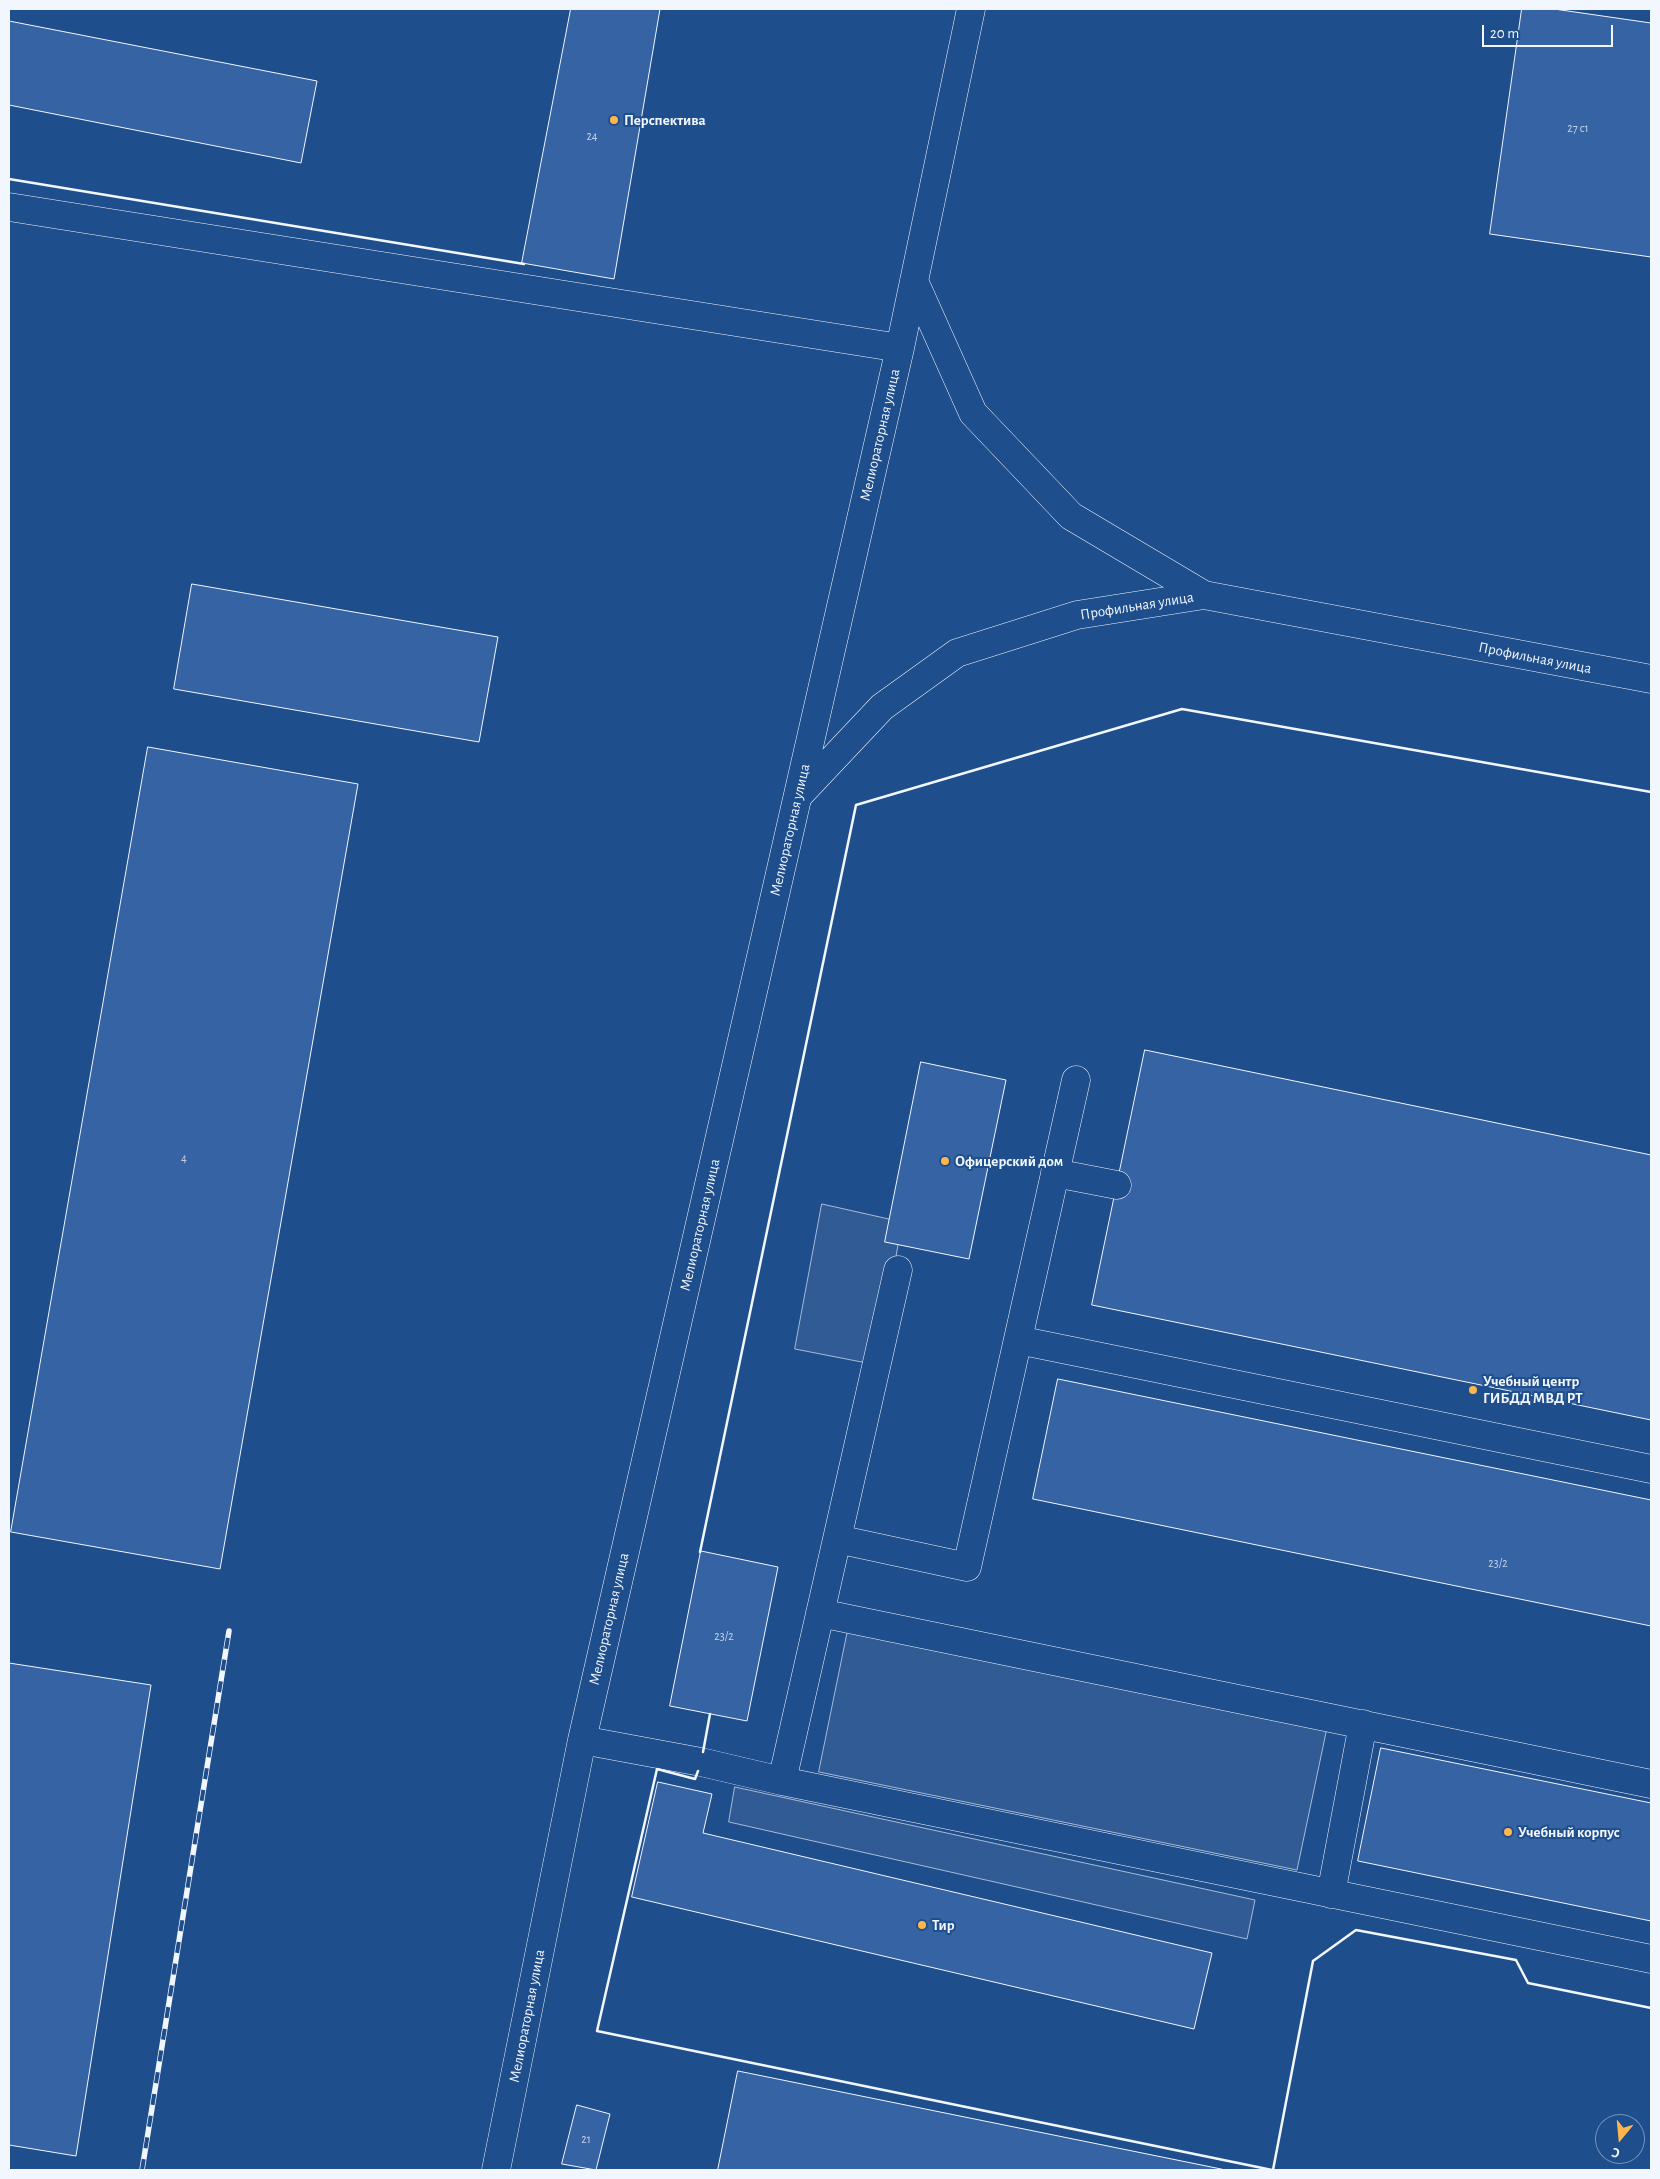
<!DOCTYPE html>
<meta charset="utf-8">
<style>
body{margin:0}
#map{position:relative;width:1660px;height:2179px;overflow:hidden;background:#1f4e8c;font-family:"Alegreya Sans",sans-serif}
canvas{display:block}
.frame{position:absolute;inset:0;border:10px solid #f2f6ff;pointer-events:none}
.north{position:absolute;left:1595px;top:2114px;width:50px;height:50px;box-sizing:border-box;background:#1f4e8c;border:1px solid #7391ba;border-radius:50%;rotate:197deg;font-size:14px;font-weight:700;line-height:20px;text-align:center;color:#f2f6ff}
.north::after{content:'';display:block;margin:auto;width:18px;height:22px;background:#ffb74d;clip-path:polygon(50% 0,100% 100%,50% 72%,0 100%)}
.scale{position:absolute;left:1482px;top:25px;width:131px;height:22px;box-sizing:border-box;border:2px solid #f2f6ff;border-top:0;padding-left:6px;font-size:15px;line-height:18px;white-space:nowrap;color:#f2f6ff;-webkit-text-stroke:4px #1f4e8c;paint-order:stroke}
</style>
<div id="map">
<canvas width="1660" height="2179"></canvas>
<div class="frame"></div>
<div class="north">С</div>
<div class="scale">20 m</div>
</div>
<script>
const ctx = document.querySelector('canvas').getContext('2d');
ctx.lineJoin = 'round';
function paint(path, color) { ctx.fillStyle = color; ctx.fill(path, 'evenodd'); }
function stroke(path, color, width, dash) { ctx.strokeStyle = color; ctx.lineWidth = width; ctx.lineCap = dash ? 'butt' : 'round'; ctx.setLineDash(dash || []); ctx.stroke(path); }
function drawText(font, color, halo, rows, align = 'center') {
  ctx.font = font + ' "Alegreya Sans",sans-serif'; ctx.lineWidth = 4; ctx.setLineDash([]); ctx.textBaseline = 'middle'; ctx.strokeStyle = halo; ctx.fillStyle = color; for (const [text, x, y, turn = 0] of rows) {
    ctx.save(); ctx.translate(x, y); ctx.rotate((+turn || 0) * Math.PI / 180); ctx.textAlign = isNaN(turn) ? turn : align; if (halo) ctx.strokeText(text, 0, 0); ctx.fillText(text, 0, 0); ctx.restore();
  }
}
const parking = new Path2D(`
 M 822,1204 L 902,1222 L 877,1365 L 795,1349 Z
 M 849,1625 L 1328,1723 L 1297,1870 L 819,1772 Z
 M 735,1787 L 1255,1900 L 1247,1939 L 729,1822 Z`);
const building = new Path2D(`
 M 571,9 L 660,9 L 614,279 L 522,263 Z
 M 1522,9 L 1554,9 L 1651,23 L 1651,257 L 1490,234 Z
 M 9,21 L 317,81 L 301,163 L 9,105 Z
 M 192,584 L 498,637 L 479,742 L 174,689 Z
 M 148,747 L 358,784 L 220,1569 L 11,1532 Z
 M 1145,1050 L 1651,1155 L 1651,1420 L 1092,1305 Z
 M 921,1062 L 1006,1080 L 969,1259 L 885,1242 Z
 M 1058,1379 L 1651,1500 L 1651,1626 L 1033,1499 Z
 M 701,1551 L 778,1567 L 747,1721 L 670,1706 Z
 M 9,1663 L 151,1685 L 76,2156 L 9,2145 Z
 M 1381,1748 L 1651,1803 L 1651,1921 L 1358,1861 Z
 M 658,1782 L 712,1794 L 703,1833 L 1212,1953 L 1194,2029 L 632,1897 Z
 M 738,2071 L 1226,2170 L 718,2170 Z
 M 577,2105 L 610,2114 L 596,2170 L 562,2164 Z`);
const minor = new Path2D(`
 M 9,207 L 900,348
 M 914,281 L 973,413 L 1071,516 L 1204,595
 M 798,796 L 882,707 L 957,653 L 1077,615 L 1204,595 L 1651,679
 M 1055,1173 L 1117,1185
 M 1018,1340 L 1651,1469
 M 837,1539 L 898,1270
 M 820,1613 L 1651,1784
 M 582,1740 L 701,1762 L 782,1781 L 1651,1959
 M 782,1781 L 837,1539 L 967,1567 L 1076,1080
 M 1331,1894 L 1363,1724
 M 496,2170 L 582,1740 L 900,348 L 971,9`);
const rail = new Path2D(`
 M 142,2170 L 229,1631`);
const wall = new Path2D(`
 M 9,179 L 524,264
 M 700,1552 L 856,805 L 1182,709 L 1651,792
 M 703,1752 L 710,1714
 M 698,1771 L 695,1779 L 657,1769 L 597,2031 L 1272,2170
 M 1273,2170 L 1313,1961 L 1356,1930 L 1516,1960 L 1528,1983 L 1651,2008`);
const markers = [
 [614,120,5,"#ffb74d"],
 [945,1161,5,"#ffb74d"],
 [1473,1390,5,"#ffb74d"],
 [1508,1832,5,"#ffb74d"],
 [922,1925,5,"#ffb74d"]
];
const numberNames = [
 ["27 с1",1578,128],
 ["24",592,136],
 ["4",184,1158],
 ["23/2",1498,1563],
 ["23/2",724,1636],
 ["21",586,2139]
];
const poiNames = [
 ["Перспектива",624,120],
 ["Офицерский дом",955,1161],
 ["Учебный центр",1483,1381],
 ["ГИБДД МВД РТ",1483,1398],
 ["Учебный корпус",1518,1832],
 ["Тир",932,1925]
];
const streetNames = [
 ["Мелиораторная улица",880,435,-77],
 ["Профильная улица",1137,606,-9],
 ["Профильная улица",1535,658,11],
 ["Мелиораторная улица",790,830,-77],
 ["Мелиораторная улица",700,1225,-77],
 ["Мелиораторная улица",609,1619,-77],
 ["Мелиораторная улица",527,2016,-79]
];
paint(parking, '#305b95');
stroke(parking, '#a8bbd7', 1);
paint(building, '#3563a3');
stroke(building, '#f2f6ff', 1);
stroke(minor, '#f2f6ff', 29);
stroke(minor, '#1f4e8c', 28);
stroke(rail, '#f2f6ff', 5.5);
stroke(rail, '#1f4e8c', 4, [11]);
stroke(wall, '#f2f6ff', 2.5);
for (const [x, y, r, color] of markers) { const dot = new Path2D(); dot.arc(x, y, r, 0, 2 * Math.PI); ctx.fillStyle = color; ctx.fill(dot); stroke(dot, '#1f4e8c', 2); }
drawText('12px', '#c3d1e8', null, numberNames);
drawText('bold 15px', '#f2f6ff', '#1f4e8c', poiNames, 'left');
drawText('15px', '#f2f6ff', '#1f4e8c', streetNames);
</script>
